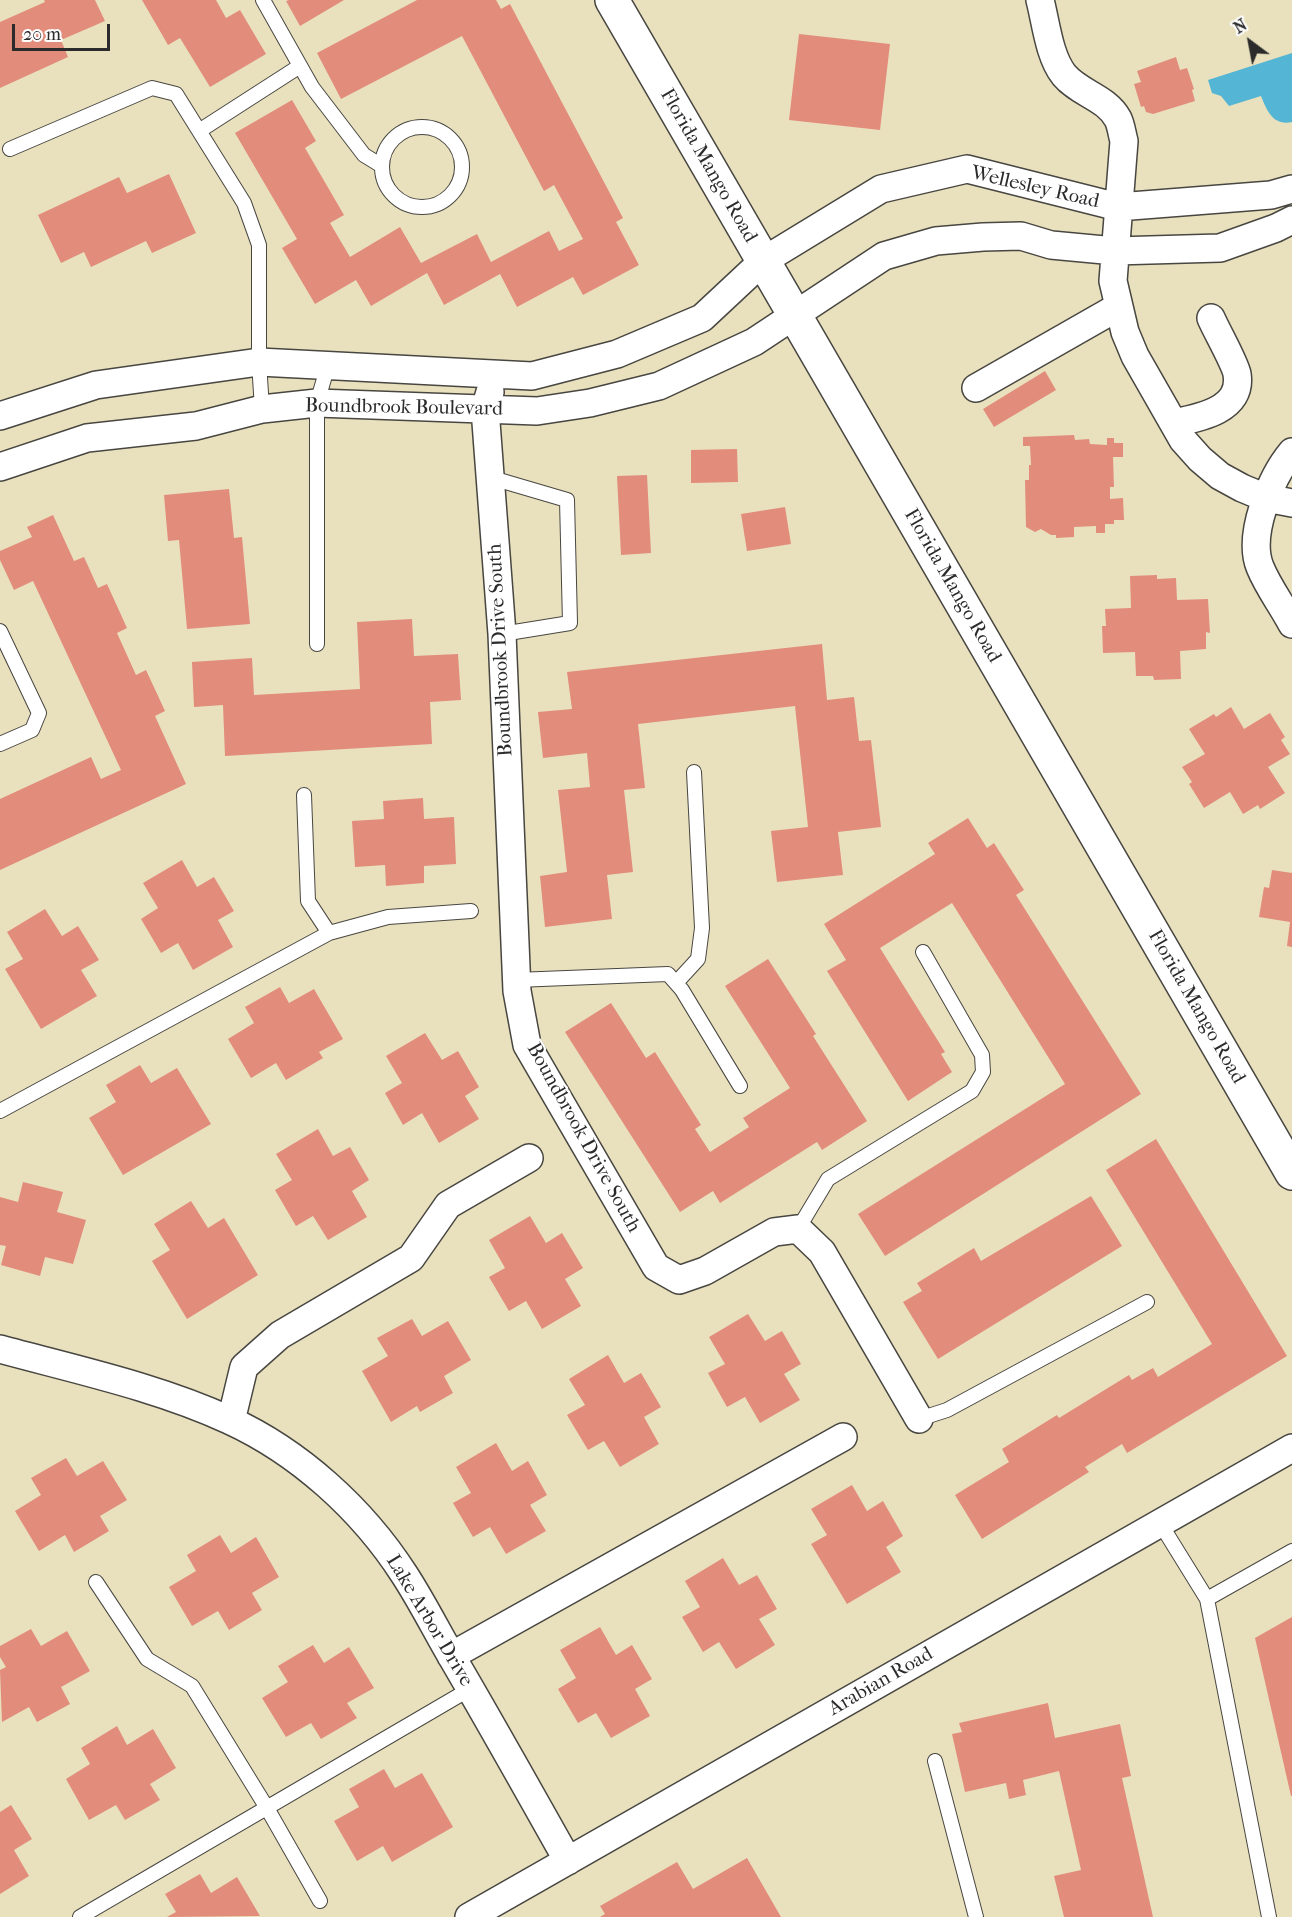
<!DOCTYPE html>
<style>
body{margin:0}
#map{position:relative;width:1292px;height:1917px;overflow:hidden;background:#e9e1bd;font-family:"IM FELL French Canon",serif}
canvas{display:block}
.north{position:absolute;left:1220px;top:12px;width:60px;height:60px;-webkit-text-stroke:4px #fff;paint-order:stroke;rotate:328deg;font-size:16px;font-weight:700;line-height:24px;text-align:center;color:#2b2b2b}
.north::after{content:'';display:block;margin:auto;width:21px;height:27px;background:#2b2b2b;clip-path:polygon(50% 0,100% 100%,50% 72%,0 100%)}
.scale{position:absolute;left:12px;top:24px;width:98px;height:27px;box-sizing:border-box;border:3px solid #2b2b2b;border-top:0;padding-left:8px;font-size:18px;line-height:21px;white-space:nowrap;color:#2b2b2b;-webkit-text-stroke:4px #fff;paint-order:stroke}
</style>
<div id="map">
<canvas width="1292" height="1917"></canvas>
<div class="north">N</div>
<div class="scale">20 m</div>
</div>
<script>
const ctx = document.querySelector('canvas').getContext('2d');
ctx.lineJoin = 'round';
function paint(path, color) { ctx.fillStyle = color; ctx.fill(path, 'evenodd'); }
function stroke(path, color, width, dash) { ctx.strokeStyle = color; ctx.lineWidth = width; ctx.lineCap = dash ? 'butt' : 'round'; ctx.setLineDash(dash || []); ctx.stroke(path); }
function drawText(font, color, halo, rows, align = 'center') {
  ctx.font = font + ' "IM FELL French Canon",serif'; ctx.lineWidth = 4.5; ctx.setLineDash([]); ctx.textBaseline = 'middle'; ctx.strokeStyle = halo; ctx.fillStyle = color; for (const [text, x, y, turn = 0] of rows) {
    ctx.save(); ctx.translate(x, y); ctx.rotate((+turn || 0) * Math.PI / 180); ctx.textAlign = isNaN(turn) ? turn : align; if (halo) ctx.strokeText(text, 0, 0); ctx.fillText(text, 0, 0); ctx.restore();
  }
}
const water = new Path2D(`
 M 1292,53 L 1292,122 C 1273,126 1267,111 1261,96 L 1229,106 L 1221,96 L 1212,93 L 1208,80 Z`);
const building = new Path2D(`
 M 44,0 L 95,0 L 105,21 L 61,40 L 68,57 L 0,88 L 0,22 L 45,2 Z
 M 142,0 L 216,0 L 226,18 L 240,10 L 266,54 L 210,87 L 180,38 L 168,45 Z
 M 289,0 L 344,0 L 300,26 L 286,1 Z
 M 417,0 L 496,0 L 501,9 L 510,4 L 623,218 L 616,222 L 639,265 L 583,295 L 573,277 L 517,307 L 500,274 L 444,305 L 427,273 L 371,306 L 356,280 L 315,304 L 282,248 L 297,239 L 235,133 L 292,100 L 316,141 L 305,148 L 344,215 L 330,223 L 350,257 L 400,227 L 421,263 L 477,234 L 491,262 L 549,231 L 559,251 L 583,239 L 554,185 L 544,191 L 462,36 L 341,99 L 317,53 Z
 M 799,34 L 890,44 L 880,130 L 789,120 Z
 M 1176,57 L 1180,70 L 1187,68 L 1194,89 L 1192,90 L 1195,101 L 1153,114 L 1146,112 L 1144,106 L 1141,107 L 1134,84 L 1141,82 L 1137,71 Z
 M 169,174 L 196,233 L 152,253 L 146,241 L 91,267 L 84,252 L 61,263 L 38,215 L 119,177 L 127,193 Z
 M 1045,371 L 1056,390 L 994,427 L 983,409 Z
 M 1074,435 L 1075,440 L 1089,439 L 1090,444 L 1107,445 L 1107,438 L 1114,438 L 1114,443 L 1123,443 L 1123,457 L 1113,457 L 1114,487 L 1110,487 L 1110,499 L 1123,498 L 1124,520 L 1114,520 L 1114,524 L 1105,524 L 1105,533 L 1096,533 L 1096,526 L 1074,527 L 1074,537 L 1056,538 L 1056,535 L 1051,535 L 1041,529 L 1035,532 L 1026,527 L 1025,480 L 1029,480 L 1029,465 L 1031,465 L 1030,446 L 1023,446 L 1023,437 Z
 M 737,449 L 738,482 L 691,483 L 691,450 Z
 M 647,475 L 651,553 L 621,555 L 617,476 Z
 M 229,489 L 234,538 L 242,537 L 250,624 L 187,629 L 179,540 L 168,541 L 164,495 Z
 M 785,507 L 791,544 L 747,551 L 741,514 Z
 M 53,515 L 74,561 L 84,557 L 98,588 L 107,584 L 127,628 L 117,633 L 136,675 L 146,670 L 165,711 L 155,716 L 186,784 L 0,870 L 0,799 L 91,757 L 101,779 L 121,770 L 33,581 L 14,590 L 0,560 L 0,551 L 32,537 L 27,527 Z
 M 1157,575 L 1157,579 L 1176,578 L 1177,600 L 1208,599 L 1210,633 L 1206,632 L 1206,649 L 1180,651 L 1181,679 L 1154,680 L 1153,676 L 1136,676 L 1135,652 L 1103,653 L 1102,626 L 1106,626 L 1105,609 L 1131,608 L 1130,576 Z
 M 412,619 L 414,656 L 458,654 L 461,700 L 430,702 L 432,744 L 225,756 L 223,705 L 194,707 L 192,662 L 252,658 L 254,695 L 360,689 L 357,622 Z
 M 822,644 L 827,700 L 854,697 L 859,741 L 871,740 L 881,827 L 838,832 L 843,875 L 777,882 L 771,831 L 808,827 L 795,706 L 638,724 L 645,788 L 624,790 L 633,872 L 607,875 L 612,919 L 545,927 L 540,876 L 567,872 L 558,790 L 590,787 L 587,753 L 543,758 L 538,712 L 572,709 L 567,672 Z
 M 1231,707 L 1244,729 L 1270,713 L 1285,737 L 1281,740 L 1290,754 L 1268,767 L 1285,793 L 1260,809 L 1258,805 L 1243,814 L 1230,792 L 1204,808 L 1189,784 L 1192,782 L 1182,767 L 1205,754 L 1189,729 L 1214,714 L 1216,717 Z
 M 423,798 L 424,819 L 454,817 L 456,864 L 424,866 L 424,883 L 386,886 L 385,865 L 355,867 L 352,821 L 384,819 L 383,801 Z
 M 968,818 L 987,848 L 994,843 L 1024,890 L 1016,895 L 1141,1094 L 885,1256 L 858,1214 L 1065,1084 L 952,903 L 880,948 L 945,1052 L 941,1054 L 952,1072 L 908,1101 L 827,971 L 846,960 L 824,924 L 935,854 L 928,843 Z
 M 182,860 L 197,887 L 214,877 L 234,911 L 218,920 L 233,947 L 193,970 L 178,943 L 161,953 L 141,919 L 158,908 L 143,883 Z
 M 1272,870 L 1292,873 L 1292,947 L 1287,946 L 1290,922 L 1259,917 L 1264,887 L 1269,888 Z
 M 45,909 L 62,936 L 78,926 L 99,960 L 81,970 L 97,996 L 41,1029 L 5,969 L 23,959 L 7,932 Z
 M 768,959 L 816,1034 L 813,1036 L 867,1121 L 822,1150 L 817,1142 L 720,1203 L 713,1191 L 680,1212 L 565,1032 L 611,1003 L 646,1058 L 655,1052 L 701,1125 L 695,1129 L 710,1152 L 749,1127 L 743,1118 L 790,1088 L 725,986 Z
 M 280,987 L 289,1003 L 314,989 L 343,1039 L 319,1052 L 323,1058 L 286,1080 L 276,1063 L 251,1078 L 228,1039 L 254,1023 L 245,1007 Z
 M 425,1033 L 442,1060 L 458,1051 L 479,1087 L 465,1096 L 479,1119 L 439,1143 L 422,1113 L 403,1125 L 385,1093 L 402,1083 L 386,1056 Z
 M 140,1065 L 151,1083 L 177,1068 L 211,1124 L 123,1175 L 89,1118 L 116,1102 L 106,1085 Z
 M 318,1129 L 333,1156 L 350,1147 L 369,1180 L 352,1191 L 367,1217 L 328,1240 L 313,1216 L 296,1226 L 275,1190 L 292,1180 L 276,1154 Z
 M 1156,1139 L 1287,1356 L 1127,1453 L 1122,1444 L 1085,1467 L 1089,1472 L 982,1539 L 955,1495 L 1009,1462 L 1002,1449 L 1057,1415 L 1059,1418 L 1129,1375 L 1132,1380 L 1153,1368 L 1158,1377 L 1212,1344 L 1106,1170 Z
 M 23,1182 L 63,1192 L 57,1212 L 86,1220 L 73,1264 L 45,1257 L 40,1276 L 1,1265 L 6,1246 L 0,1245 L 0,1197 L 18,1202 Z
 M 1091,1196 L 1122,1246 L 938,1359 L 903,1302 L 922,1291 L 917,1283 L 974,1248 L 981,1261 Z
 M 191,1201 L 208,1228 L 224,1218 L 258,1275 L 187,1319 L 152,1261 L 170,1250 L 154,1224 Z
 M 530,1216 L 546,1243 L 562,1233 L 583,1268 L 565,1279 L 581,1306 L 542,1329 L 526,1301 L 509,1311 L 489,1277 L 505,1268 L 489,1240 Z
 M 748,1314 L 765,1341 L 782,1331 L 801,1364 L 784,1374 L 800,1400 L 760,1423 L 745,1397 L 727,1407 L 708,1373 L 725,1364 L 709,1337 Z
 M 412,1319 L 422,1336 L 448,1321 L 471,1360 L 444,1376 L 453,1393 L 420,1412 L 417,1406 L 391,1422 L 362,1371 L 388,1356 L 377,1338 Z
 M 608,1355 L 624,1383 L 641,1373 L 661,1407 L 644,1417 L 659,1444 L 620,1467 L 604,1441 L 588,1450 L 567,1415 L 585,1405 L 569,1379 Z
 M 496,1443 L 512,1471 L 528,1461 L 547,1495 L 530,1505 L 546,1531 L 506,1554 L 490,1527 L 473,1537 L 453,1503 L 471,1493 L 456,1467 Z
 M 66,1458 L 77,1476 L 103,1461 L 127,1500 L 100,1516 L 109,1531 L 74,1552 L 65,1535 L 39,1551 L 15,1511 L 41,1495 L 31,1478 Z
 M 852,1485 L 867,1511 L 883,1501 L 903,1536 L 886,1547 L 901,1572 L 847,1604 L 811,1544 L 827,1535 L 811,1509 Z
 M 220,1535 L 231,1553 L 256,1537 L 279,1577 L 252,1593 L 262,1610 L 229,1630 L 218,1611 L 192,1626 L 169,1587 L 196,1571 L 187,1555 Z
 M 723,1558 L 739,1585 L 757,1575 L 777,1609 L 759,1619 L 775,1645 L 736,1669 L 719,1642 L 703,1652 L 682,1617 L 700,1607 L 685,1581 Z
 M 1292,1617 L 1292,1796 L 1291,1796 L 1255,1638 Z
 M 600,1627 L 616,1655 L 632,1645 L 652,1679 L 635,1689 L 650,1716 L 611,1738 L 596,1713 L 578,1723 L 558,1689 L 576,1678 L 560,1650 Z
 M 31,1629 L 41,1646 L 67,1631 L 90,1671 L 61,1687 L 70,1704 L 37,1722 L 29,1707 L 2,1722 L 0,1670 L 6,1667 L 0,1657 L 0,1646 Z
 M 313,1645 L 324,1663 L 349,1647 L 374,1688 L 347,1703 L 357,1718 L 321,1739 L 311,1723 L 286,1737 L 262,1698 L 288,1682 L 278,1666 Z
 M 1048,1703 L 1055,1738 L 1120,1724 L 1131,1776 L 1122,1778 L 1153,1917 L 1064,1917 L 1054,1876 L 1081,1870 L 1059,1771 L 1023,1780 L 1026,1795 L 1009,1799 L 1006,1783 L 965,1792 L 952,1734 L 962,1732 L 959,1723 Z
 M 117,1726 L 127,1745 L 153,1729 L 176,1768 L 150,1784 L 160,1800 L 125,1820 L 116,1805 L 89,1820 L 66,1779 L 90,1764 L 81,1748 Z
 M 384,1769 L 395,1788 L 422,1773 L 453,1827 L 392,1862 L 383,1846 L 357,1861 L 334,1821 L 359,1807 L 349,1789 Z
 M 11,1805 L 32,1839 L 14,1850 L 29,1876 L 0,1894 L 0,1812 Z
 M 747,1858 L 781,1917 L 600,1917 L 605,1914 L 600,1906 L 677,1862 L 693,1889 Z
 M 200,1874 L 211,1893 L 237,1877 L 260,1916 L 167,1917 L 176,1912 L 165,1894 Z`);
const service = new Path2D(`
 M 263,0 L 312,87 L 364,155 L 382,166
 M382 167a40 40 0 1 1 80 0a40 40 0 1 1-80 0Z
 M 199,131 L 300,66
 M 10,149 L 152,88 L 176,94 L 244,203 L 259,245 L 259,362 L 262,409
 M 492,478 L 567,500 L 570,623 L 502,634
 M 0,631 L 39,713 L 32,730 L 0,744
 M 317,644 L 317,403 L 328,365
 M 304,795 L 308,901 L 329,933
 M 516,980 L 668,974 L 682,990 L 740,1086
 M 676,983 L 698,959 L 702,928 L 694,772
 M 0,1111 L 329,933 L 388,917 L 471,911
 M 798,1229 L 828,1179 L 972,1091 L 983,1072 L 982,1055 L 923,952
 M 919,1419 L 947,1410 L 1147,1302
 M 1160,1523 L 1207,1599 L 1269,1917
 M 96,1582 L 147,1659 L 192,1686 L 267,1808 L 320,1901
 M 1207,1599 L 1292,1551
 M 935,1761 L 976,1917
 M 80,1917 L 470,1689`);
const minor = new Path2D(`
 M 1040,0 C 1046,23 1049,56 1064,75 C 1080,94 1106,97 1118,119 C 1121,125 1122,134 1124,141 L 1113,281 L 1125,332 L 1135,356 L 1183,440 L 1200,459 L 1220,476 L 1242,488 L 1266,498 L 1292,503
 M 976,388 L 1118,307
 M 490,392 L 485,409 L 502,634 L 517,991 L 527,1045 L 656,1267 L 679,1280 L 705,1271 L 774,1232 L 798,1229 L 822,1252 L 919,1419
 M 0,416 L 96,385 L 259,362 L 532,376 L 617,354 L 702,318 L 763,261 L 881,189 L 967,169 L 1118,207 L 1271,195 L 1292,189
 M 1174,423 C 1199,418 1243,410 1237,374 C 1235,363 1216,330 1211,318
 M 1292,452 C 1271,477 1247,535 1260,567 C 1268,587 1282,605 1292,624
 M 0,467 L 87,438 L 196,426 L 262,409 L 317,403 L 537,411 L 590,403 L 659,386 L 754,342 L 884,256 L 936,241 L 983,237 L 1021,236 L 1051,245 L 1115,251 L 1220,248 L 1276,228 L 1292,220
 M 0,1349 C 77,1370 157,1387 229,1420 C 299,1452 362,1509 404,1574 C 423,1603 438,1634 456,1664 C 494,1729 531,1795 568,1861
 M 231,1421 L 244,1367 L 280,1335 L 411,1258 L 448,1205 L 529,1158
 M 451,1656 L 843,1437
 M 469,1917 L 1292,1448`);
const tertiary = new Path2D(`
 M 612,0 L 1292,1173`);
const streetNames = [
 ["Florida Mango Road",708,166,60],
 ["Wellesley Road",1035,188,13],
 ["Boundbrook Boulevard",404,408,1],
 ["Florida Mango Road",952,586,60],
 ["Boundbrook Drive South",501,650,-93],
 ["Florida Mango Road",1196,1007,60],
 ["Boundbrook Drive South",583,1138,61],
 ["Lake Arbor Drive",429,1621,59],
 ["Arabian Road",881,1682,-30]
];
paint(water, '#55b5d4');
paint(building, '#e28c7c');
stroke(service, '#484641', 16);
stroke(minor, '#484641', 30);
stroke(tertiary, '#484641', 36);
stroke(service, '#fff', 14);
stroke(minor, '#fff', 27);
stroke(tertiary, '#fff', 33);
drawText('20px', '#2b2b2b', '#fff', streetNames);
</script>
